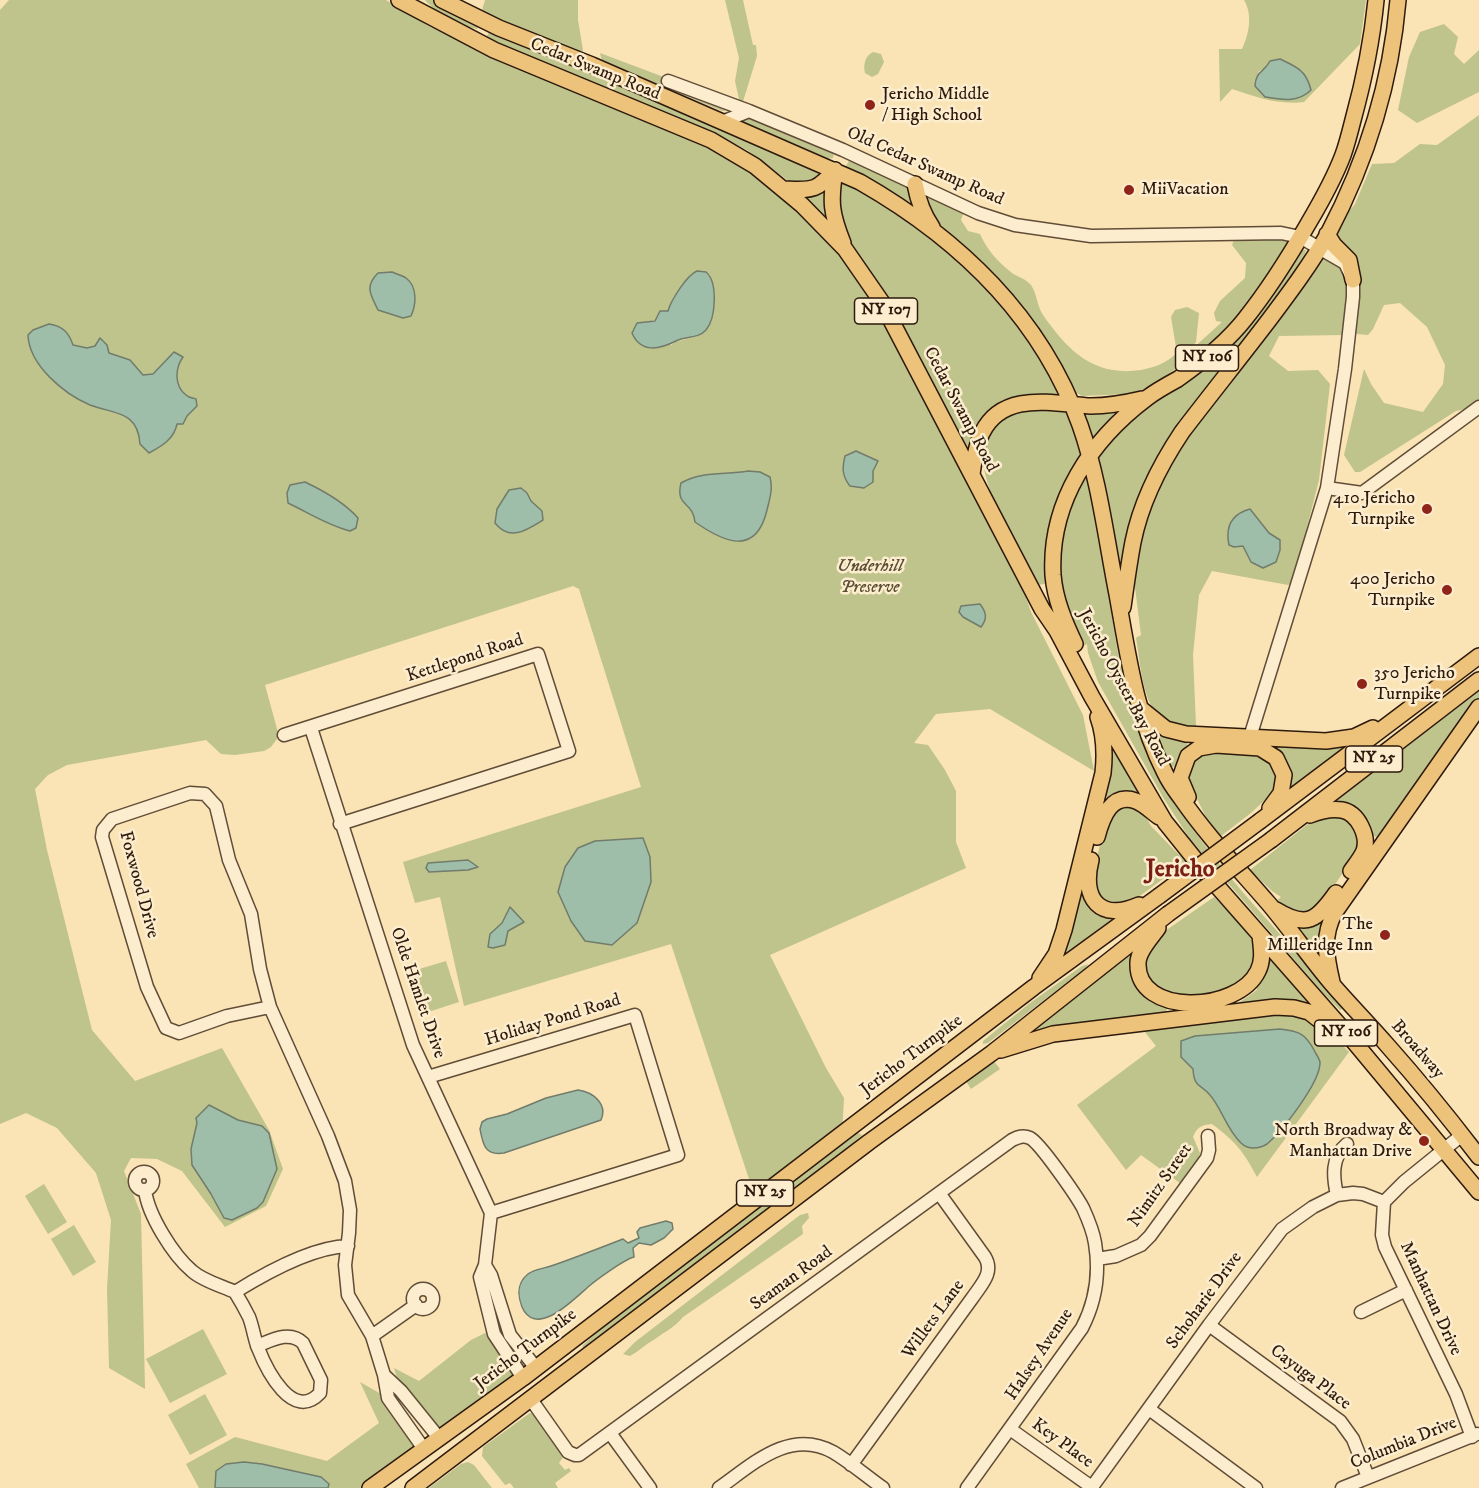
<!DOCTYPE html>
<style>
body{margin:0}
canvas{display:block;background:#fae3b4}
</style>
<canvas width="1479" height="1488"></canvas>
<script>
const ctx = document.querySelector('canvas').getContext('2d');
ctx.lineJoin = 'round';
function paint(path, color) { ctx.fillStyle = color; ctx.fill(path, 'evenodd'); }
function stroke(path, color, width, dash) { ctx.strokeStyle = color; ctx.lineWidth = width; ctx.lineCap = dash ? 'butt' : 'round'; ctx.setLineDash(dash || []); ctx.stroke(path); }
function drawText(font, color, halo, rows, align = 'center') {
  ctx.font = font + ' "IM FELL DW Pica",serif'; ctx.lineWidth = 5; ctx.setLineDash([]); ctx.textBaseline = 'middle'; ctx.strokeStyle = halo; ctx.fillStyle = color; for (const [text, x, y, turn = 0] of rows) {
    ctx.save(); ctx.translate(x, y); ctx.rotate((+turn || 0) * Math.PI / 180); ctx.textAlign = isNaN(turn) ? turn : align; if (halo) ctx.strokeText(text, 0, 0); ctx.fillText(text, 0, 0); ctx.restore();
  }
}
const green = new Path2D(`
 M 9,0 L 386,0 L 430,27 L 486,52 L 718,149 L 761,177 L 804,213 L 856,273 L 882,316 L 1019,577 L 1031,612 L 1083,715 L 1094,771 L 990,709 L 936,714 L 914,743 L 928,745 L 945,770 L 956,791 L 956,842 L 966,868 L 770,955 L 826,1068 L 844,1098 L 842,1134 L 756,1200 L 671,944 L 464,1006 L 440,897 L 415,903 L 403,862 L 641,787 L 579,589 L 573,586 L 265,685 L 279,736 L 271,747 L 264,751 L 235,755 L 221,754 L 206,740 L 67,765 L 48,775 L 35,789 L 47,850 L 92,1030 L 135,1081 L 222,1048 L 269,1130 L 283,1169 L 266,1206 L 225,1227 L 182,1171 L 157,1159 L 131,1158 L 124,1171 L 141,1214 L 145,1389 L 109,1368 L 107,1289 L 111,1220 L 96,1173 L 57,1128 L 26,1113 L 0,1124 L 0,10 ZM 697,271 L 706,272 L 710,275 L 715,294 L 712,315 L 698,336 L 675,342 L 671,345 L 637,323 C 649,321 662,321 669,310 C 671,306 671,300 674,296 C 681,287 688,279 697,271 Z
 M 425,0 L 434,0 L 479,25 L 477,29 C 460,26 436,13 425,0 Z
 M 485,0 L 578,0 L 578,20 L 583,50 L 580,55 L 480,17 Z
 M 725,0 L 743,0 L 753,45 L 756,45 L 757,56 L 741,108 L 735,81 L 739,58 Z
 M 1244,0 L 1366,0 L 1360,44 L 1304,102 C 1278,105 1256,97 1232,89 L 1220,102 L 1219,49 L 1242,49 C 1249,34 1253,15 1244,0 ZM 1280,59 L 1303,71 L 1292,100 L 1258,72 Z
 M 1444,24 L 1458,37 L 1454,54 L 1464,64 L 1479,50 L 1479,92 L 1417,123 L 1398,110 L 1409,57 L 1420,32 Z
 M 489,32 L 556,60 L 585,68 L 822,169 L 825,180 L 794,185 L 747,150 L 733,143 L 489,40 L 487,36 Z
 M 873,52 L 881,54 L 884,62 L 878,74 L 872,77 L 865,73 C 863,65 865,56 873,52 Z
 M 600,53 L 669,79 L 736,110 L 722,111 L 602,61 Z
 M 747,115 L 834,152 L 833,158 L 826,159 L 736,122 Z
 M 1479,115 L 1479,402 L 1466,409 L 1456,411 L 1360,472 L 1355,472 L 1344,455 L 1364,369 L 1371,384 L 1384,403 L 1423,412 L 1443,384 L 1445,365 L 1427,327 L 1400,303 L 1384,305 L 1373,329 L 1368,335 L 1357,334 L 1354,331 L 1357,272 L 1335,234 L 1343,218 L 1355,204 L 1372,164 L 1394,163 L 1420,144 L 1437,145 Z
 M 850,159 L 911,186 L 919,211 L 845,168 Z
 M 841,177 L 916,223 L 988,287 L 1019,325 L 1044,363 L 1063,398 L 1008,401 L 969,457 L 842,226 L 837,202 Z
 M 916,186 L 965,209 L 961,220 L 968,231 L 980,234 C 987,250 998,262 1012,273 C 1018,277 1026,279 1031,285 C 1037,294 1037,306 1043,315 C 1068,351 1094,377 1141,370 C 1156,367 1166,363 1177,353 L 1171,317 L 1175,310 L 1187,307 L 1199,313 L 1196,342 L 1191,350 L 1222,322 L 1216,321 L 1214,313 L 1220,301 L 1245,278 L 1246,263 L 1232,245 L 1235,238 L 1285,238 L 1289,246 L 1255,298 L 1226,329 L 1204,348 L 1163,378 L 1142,390 L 1128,394 L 1082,396 L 1069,389 L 1035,334 L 941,236 Z
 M 827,190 L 834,227 L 802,199 L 803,196 L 821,194 Z
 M 1303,250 L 1306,250 L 1304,258 L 1249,338 L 1186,417 L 1121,581 L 1094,456 L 1138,414 L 1172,392 L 1211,363 L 1242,332 L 1274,294 L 1297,254 Z
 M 1324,259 C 1330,259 1337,259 1342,264 C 1354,278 1345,317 1344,335 L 1279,336 L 1269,356 L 1288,371 L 1318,370 L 1330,384 L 1319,480 L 1293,582 L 1288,585 L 1212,571 L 1199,595 L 1193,655 L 1196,726 C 1189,726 1180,728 1173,726 C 1142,716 1141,665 1136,638 L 1141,635 L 1134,579 L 1138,547 L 1148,507 L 1187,431 L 1317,263 ZM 1250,509 L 1269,533 L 1280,540 L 1251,562 L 1243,546 Z
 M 1014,409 L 1068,409 L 1084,454 L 1049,583 L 1038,585 C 1020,554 970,472 985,437 C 990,424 1002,416 1014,409 Z
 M 1080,410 L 1114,412 L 1110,424 L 1093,444 Z
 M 1085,471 L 1088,473 C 1093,497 1098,521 1101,544 C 1112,610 1117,677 1143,740 C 1183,838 1264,913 1332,993 L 1343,1008 L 1340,1010 L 1323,993 L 1190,839 L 1164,799 L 1098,682 L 1088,653 L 1087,644 L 1080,648 L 1062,598 L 1060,559 L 1065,521 Z
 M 1479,689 L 1479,700 L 1380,839 L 1370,834 L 1338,803 L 1336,798 Z
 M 1151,723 L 1186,737 L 1188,749 L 1177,766 L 1172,767 L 1164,752 Z
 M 1265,742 L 1352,743 L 1286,795 L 1282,758 L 1284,755 Z
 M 1112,745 L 1142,797 L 1110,799 L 1102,793 L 1109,747 Z
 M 1200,752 L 1261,752 L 1278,766 L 1275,796 L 1268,797 L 1251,813 L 1221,836 L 1207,819 L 1197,799 L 1188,791 L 1186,770 Z
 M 1121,802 L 1143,812 L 1151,826 L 1186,862 L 1133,901 L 1116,906 L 1099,898 L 1092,876 L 1108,814 Z
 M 1329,813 L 1353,821 L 1360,847 L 1318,910 L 1313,914 L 1285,911 L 1276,901 L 1281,897 L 1272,891 L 1250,870 L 1318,816 Z
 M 1081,878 L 1097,913 L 1103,918 L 1112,917 L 1113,920 L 1053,969 Z
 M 1214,897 C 1226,910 1254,934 1256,952 C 1257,963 1247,980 1236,986 C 1230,990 1199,998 1192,998 C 1172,997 1156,987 1143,973 L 1148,947 L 1155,938 Z
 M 1320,920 L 1324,922 L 1322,954 L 1319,955 L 1293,922 Z
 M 1137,947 L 1133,961 L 1166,1003 L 1167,1014 L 1034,1032 L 1032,1030 Z
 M 1270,956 L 1321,1013 L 1243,1006 L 1240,1002 L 1257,990 L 1254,984 L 1266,959 Z
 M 446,961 L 459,1002 L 419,1015 L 406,973 Z
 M 1088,964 L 1086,968 L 988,1043 L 983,1044 L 983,1041 L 1030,1003 L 1082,966 Z
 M 1293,1012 L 1323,1025 L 1349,1052 L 1257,1177 C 1244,1152 1235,1141 1212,1124 C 1201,1125 1197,1127 1193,1137 L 1200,1153 L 1199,1157 L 1180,1183 L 1141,1155 L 1126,1170 L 1077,1105 L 1156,1046 L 1141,1027 Z
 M 989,1055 L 1000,1069 L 971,1089 L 962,1075 Z
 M 858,1133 L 862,1135 L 836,1159 L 584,1348 L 582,1346 L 609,1321 Z
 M 44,1184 L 67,1222 L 48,1234 L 25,1196 Z
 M 808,1213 L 809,1218 L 802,1226 L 803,1234 L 683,1317 C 675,1327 666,1331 655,1339 C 646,1344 639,1351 630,1356 L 623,1354 L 635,1342 L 800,1215 Z
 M 74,1225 L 96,1262 L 73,1276 L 51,1239 Z
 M 203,1329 L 227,1374 L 170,1403 L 146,1359 Z
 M 489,1331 L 519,1381 L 439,1438 L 401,1391 L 394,1368 L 419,1381 L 471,1340 Z
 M 360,1382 L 388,1398 L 424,1449 L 370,1488 L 328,1488 L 328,1483 L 321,1477 L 282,1468 L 216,1471 L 215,1488 L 199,1488 L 186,1464 L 235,1437 L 327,1461 L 379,1423 Z
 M 205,1394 L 227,1435 L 190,1455 L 168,1415 Z
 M 530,1413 L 534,1414 L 564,1456 L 559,1463 L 565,1470 L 569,1468 L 571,1471 L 555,1483 L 558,1488 L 514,1488 L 510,1483 L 505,1485 L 482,1456 L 483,1447 Z
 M 468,1462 L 474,1465 L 492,1488 L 429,1488 L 461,1464 Z`);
const water = new Path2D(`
 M 1280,59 C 1297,67 1306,70 1311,90 C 1298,103 1282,100 1265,97 L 1255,86 C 1256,70 1264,73 1270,61 Z
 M 697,271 L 706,272 C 718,282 716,318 706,330 C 698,339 686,336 676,341 C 660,349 641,354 632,333 L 637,323 L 655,321 L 660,311 L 668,311 C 671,300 687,275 697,271 Z
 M 392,272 C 396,274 403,276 406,278 C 418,287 416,305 411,316 L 403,318 L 378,310 C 371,295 364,287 378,273 Z
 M 49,324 C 63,326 69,333 73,345 L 87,348 L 95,346 L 100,338 L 107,345 L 109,353 L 130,360 L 143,375 L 153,374 L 174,352 L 183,357 C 175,368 174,386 186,395 C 189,398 193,398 196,399 L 197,406 L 187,416 L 183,424 L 177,424 C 174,439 162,446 149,453 L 140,444 C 138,410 113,414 90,405 C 64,394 29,365 28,335 L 33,330 Z
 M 856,451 L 878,461 L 873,471 L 873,482 L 864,488 L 850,486 C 842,476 842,468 845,456 Z
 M 748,471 L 760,472 L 770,477 C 773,490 770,497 767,510 C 756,556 725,543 695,522 C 693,501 675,507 681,483 C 701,471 725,475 748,471 Z
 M 305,482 C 324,491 344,502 358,518 L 356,528 L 350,531 C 327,525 309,513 288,503 L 287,493 L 290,485 Z
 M 521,488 L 527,493 L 531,501 L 542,511 L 543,520 C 527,530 510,542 495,523 L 497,509 L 509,490 Z
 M 1250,509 L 1269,533 L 1280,540 L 1280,550 L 1276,562 L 1263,568 L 1251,562 L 1243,546 L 1234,547 L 1229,545 C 1225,526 1232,514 1250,509 Z
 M 980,604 C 986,612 988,618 981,627 L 963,617 L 959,612 L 961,606 Z
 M 643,838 L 650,857 L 651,882 L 637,923 L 612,945 L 585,941 L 571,921 L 558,892 L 565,867 L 578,848 L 595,841 Z
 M 468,860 L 478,867 L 468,870 L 429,872 L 426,868 L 428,863 Z
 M 510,907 L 524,922 L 508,931 L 505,945 L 493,948 L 488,947 L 490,934 L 502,923 Z
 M 1280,1029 C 1298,1031 1305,1033 1314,1050 C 1316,1054 1319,1058 1320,1062 C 1321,1082 1282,1131 1267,1144 C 1259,1149 1248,1150 1241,1143 C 1227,1130 1222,1109 1210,1095 C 1201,1084 1194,1088 1193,1069 L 1181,1057 L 1181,1041 L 1195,1036 Z
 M 578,1090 C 593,1092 608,1104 601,1120 L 504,1153 C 485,1156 483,1145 480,1129 L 482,1122 L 487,1119 L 507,1114 L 546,1098 Z
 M 209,1105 L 238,1120 L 262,1126 L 269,1133 L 277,1169 L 263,1202 L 257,1208 L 232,1220 L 224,1218 L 211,1194 L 192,1165 L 191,1149 L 197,1123 L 196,1118 Z
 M 666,1221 L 672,1223 L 673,1229 L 664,1238 L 651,1245 L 639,1243 L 633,1248 L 634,1257 C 625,1259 596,1280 588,1287 C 574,1299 536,1339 522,1307 C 517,1294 517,1283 528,1274 C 534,1269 547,1268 554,1265 C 577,1257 600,1248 623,1239 L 628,1243 L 639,1238 L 637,1232 L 640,1228 Z
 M 244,1462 L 262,1464 L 321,1477 L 329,1484 L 328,1488 L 215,1488 L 216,1471 L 226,1464 Z`);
const minor = new Path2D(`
 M 668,81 L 749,111 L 843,150 L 978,213 L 1015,225 L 1091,236 L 1281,233 L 1300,237 L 1345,263 L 1353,280 L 1353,297 L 1345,369 L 1327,488 L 1250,737
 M 722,122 L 749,111
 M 1327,488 L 1362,493 L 1479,407
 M 311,728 L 413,1045 L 491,1213 L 485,1265 L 480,1277 L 494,1334 L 523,1378
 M 284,735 L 538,654 L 569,751 L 340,824
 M 190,793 L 205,794 L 216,806 L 229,860 L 251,914 L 260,969 L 270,1007 L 227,1016 L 179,1033 L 166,1028 L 147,987 L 102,837 L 103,830 L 112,819 Z
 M 270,1007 L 328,1136 L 345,1181 L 350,1210 L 349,1233 L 345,1265 L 348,1295 L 372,1336 L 384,1375 L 388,1398 L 424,1449
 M 428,1077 L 635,1015 L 678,1155 L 491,1213
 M 1462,1135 L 1404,1182 L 1384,1202 L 1382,1235 L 1385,1247 L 1456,1394 L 1472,1437
 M135 1181a9 9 0 1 1 18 0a9 9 0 1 1-18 0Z
 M 145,1190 C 148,1215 173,1255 192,1271 C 203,1281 222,1286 235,1292
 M 1337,1195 C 1333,1177 1331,1157 1347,1144
 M 1097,1259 L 1116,1256 L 1141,1245 L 1150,1236 L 1207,1158 L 1209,1150 L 1208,1136
 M 485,1265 L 491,1275 L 510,1335 L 536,1368
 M413 1299a10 10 0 1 1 20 0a10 10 0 1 1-20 0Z
 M 235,1292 C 240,1300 245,1309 249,1317 C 253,1327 254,1338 258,1348 C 267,1371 293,1422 320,1393 L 321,1380 L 303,1343 C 290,1330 272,1340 257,1346
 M 235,1292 C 264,1274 313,1247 348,1246
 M 1361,1312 L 1406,1290
 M 1209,1325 L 1340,1421 L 1353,1439 L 1368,1477
 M 372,1336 L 416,1305
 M 384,1375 L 401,1391 L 439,1438
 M 530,1398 L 568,1452 L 575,1455 L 579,1455 L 1012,1140 C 1018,1137 1023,1135 1030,1138 C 1040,1143 1076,1195 1083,1208 C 1088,1219 1093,1230 1095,1243 C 1100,1273 1096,1301 1082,1328 L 967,1488
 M 1149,1409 L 1256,1488
 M 1010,1429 L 1093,1488
 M 610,1433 L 650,1488
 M 851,1465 L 973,1297 C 982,1284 994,1272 985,1257 L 939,1193
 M 1092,1487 L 1209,1325 L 1282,1229 L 1313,1207 L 1337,1195 L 1353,1193 L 1363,1194 L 1384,1202
 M 719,1488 C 753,1464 790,1428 833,1452 C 850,1462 866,1476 883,1488
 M 1342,1488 L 1477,1434`);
const major = new Path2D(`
 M 399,0 L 494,50 L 711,140 L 755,166 L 802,205 L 845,249 L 881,301 L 1042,609 L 1057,631 L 1092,697 L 1165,822 L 1210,878 L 1355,1043 L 1479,1192
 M 442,0 L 499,28 L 592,65 L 860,182 C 958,238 1041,317 1080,425 C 1099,479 1106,538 1117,594 C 1128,655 1136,717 1165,773 C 1169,782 1175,790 1181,798 C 1207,836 1239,869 1269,904 C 1291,930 1310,958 1332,984 C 1350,1005 1370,1025 1388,1046 C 1420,1082 1450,1119 1479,1157
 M 835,170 C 830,202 831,213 843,243
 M 915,184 C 918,200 922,213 932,227
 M 784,189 C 812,190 816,192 835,170
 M 1327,234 L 1334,245 L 1349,260 L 1353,280
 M 972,474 C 974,461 976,445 982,433 C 1003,390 1054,404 1091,406 C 1109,406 1125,403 1142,399
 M 1123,607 C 1126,585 1129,563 1133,542 C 1141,502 1160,465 1182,432 C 1211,394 1240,358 1269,320 C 1290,292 1311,264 1328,234 C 1367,160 1391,83 1398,0
 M 1075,644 C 1065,623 1055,600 1053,575 C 1049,502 1091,440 1147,398 C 1156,391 1167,385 1178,379 C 1202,362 1227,342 1245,319 C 1269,289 1289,257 1308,224 C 1321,202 1334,179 1343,155 C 1347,144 1350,132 1353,120 C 1364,80 1372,41 1376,0
 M 1140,708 L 1166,729 L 1186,734 L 1326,741 L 1354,737 L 1373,728
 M 1188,797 L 1180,778 L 1188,756 L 1199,748 L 1216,745 L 1260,748 L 1276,758 L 1284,775 L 1281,793 L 1270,808
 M 1310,815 C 1320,811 1330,808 1342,810 C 1358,813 1369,836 1364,851 C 1361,858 1356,864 1351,871
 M 1260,821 L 1479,656
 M 1097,837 C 1102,818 1111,792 1136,801 C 1144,804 1152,812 1159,817
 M 1271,840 L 1479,680
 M 1091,860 C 1081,899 1100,922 1139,905
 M 1276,910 C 1307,929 1317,920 1336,893
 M 1158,928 C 1151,938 1138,951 1138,963 C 1136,1017 1238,1013 1258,971 C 1264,959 1261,947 1260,935
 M 1040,978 L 1056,954 L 1064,930 L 1103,773 C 1105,755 1104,734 1098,717
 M 1332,982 C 1326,956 1322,936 1335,912 L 1479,707
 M 1001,1050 L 1053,1034 L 1275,1007 L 1294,1008 L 1309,1012 L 1341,1037
 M 370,1488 L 523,1378 L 1034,987 L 1159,896
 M 413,1488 L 869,1142 L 992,1053 L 1168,914`);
const majorBridge = new Path2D(`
 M 1159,896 L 1260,821
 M 1168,914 L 1271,840`);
const markers = [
 [870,105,6,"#8f2418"],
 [1129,190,6,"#8f2418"],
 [1427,509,6,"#8f2418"],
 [1447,590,6,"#8f2418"],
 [1362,684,6,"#8f2418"],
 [1385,935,6,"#8f2418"],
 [1424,1141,6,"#8f2418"]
];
const shields = [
 [886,311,63],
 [1207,358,63],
 [1374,759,57],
 [1346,1033,63],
 [765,1193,57]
];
const shieldNames = [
 ["NY 107",886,311],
 ["NY 106",1207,358],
 ["NY 25",1374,759],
 ["NY 106",1346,1033],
 ["NY 25",765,1193]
];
const streetNames = [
 ["Cedar Swamp Road",595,70,22],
 ["Old Cedar Swamp Road",925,167,24],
 ["Cedar Swamp Road",960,410,62],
 ["Kettlepond Road",465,659,-18],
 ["Jericho Oyster Bay Road",1123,688,62],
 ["Foxwood Drive",138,885,75],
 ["Olde Hamlet Drive",417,993,71],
 ["Holiday Pond Road",553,1021,-17],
 ["Broadway",1417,1050,49],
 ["Jericho Turnpike",912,1056,-37],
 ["Nimitz Street",1161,1186,-55],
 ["Seaman Road",792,1279,-36],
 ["Manhattan Drive",1430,1299,65],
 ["Schoharie Drive",1205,1301,-54],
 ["Willets Lane",934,1320,-54],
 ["Jericho Turnpike",526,1350,-37],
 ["Halsey Avenue",1040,1355,-56],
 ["Cayuga Place",1310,1378,37],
 ["Key Place",1062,1444,36],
 ["Columbia Drive",1404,1444,-22]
];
const poiNames = [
 ["Jericho Middle",882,95,"left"],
 ["/ High School",882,116,"left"],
 ["MiiVacation",1141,190,"left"],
 ["410 Jericho",1415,499],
 ["Turnpike",1415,520],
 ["400 Jericho",1435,580],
 ["Turnpike",1435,601],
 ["350 Jericho",1374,674,"left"],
 ["Turnpike",1374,695,"left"],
 ["The",1373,925],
 ["Milleridge Inn",1373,946],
 ["North Broadway &",1412,1131],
 ["Manhattan Drive",1412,1152]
];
const parkNames = [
 ["Underhill",870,567],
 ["Preserve",870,588]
];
const districtNames = [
 ["Jericho",1180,871]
];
paint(green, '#bfc38c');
paint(water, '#9fbeaa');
stroke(water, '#717c6b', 1.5);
stroke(minor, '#604c37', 15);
stroke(major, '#2d1a0d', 18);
stroke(minor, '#fcedce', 12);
stroke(major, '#edc27a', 15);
stroke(majorBridge, '#2d1a0d', 18, []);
stroke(majorBridge, '#edc27a', 15);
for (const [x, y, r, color] of markers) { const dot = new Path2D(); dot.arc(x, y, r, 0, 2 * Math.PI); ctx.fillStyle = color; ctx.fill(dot); stroke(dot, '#fcedce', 2); }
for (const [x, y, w] of shields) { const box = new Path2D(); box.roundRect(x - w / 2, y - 13, w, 26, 4.5); ctx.fillStyle = '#fcedce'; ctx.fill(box); stroke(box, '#2d1a0d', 1.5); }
drawText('bold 16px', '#2d1a0d', null, shieldNames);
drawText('18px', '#2d1a0d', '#fcedce', streetNames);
drawText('18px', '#2d1a0d', '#fcedce', poiNames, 'right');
drawText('italic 18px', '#594d33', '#fcedce', parkNames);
drawText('bold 24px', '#7a1f14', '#fcedce', districtNames);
</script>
